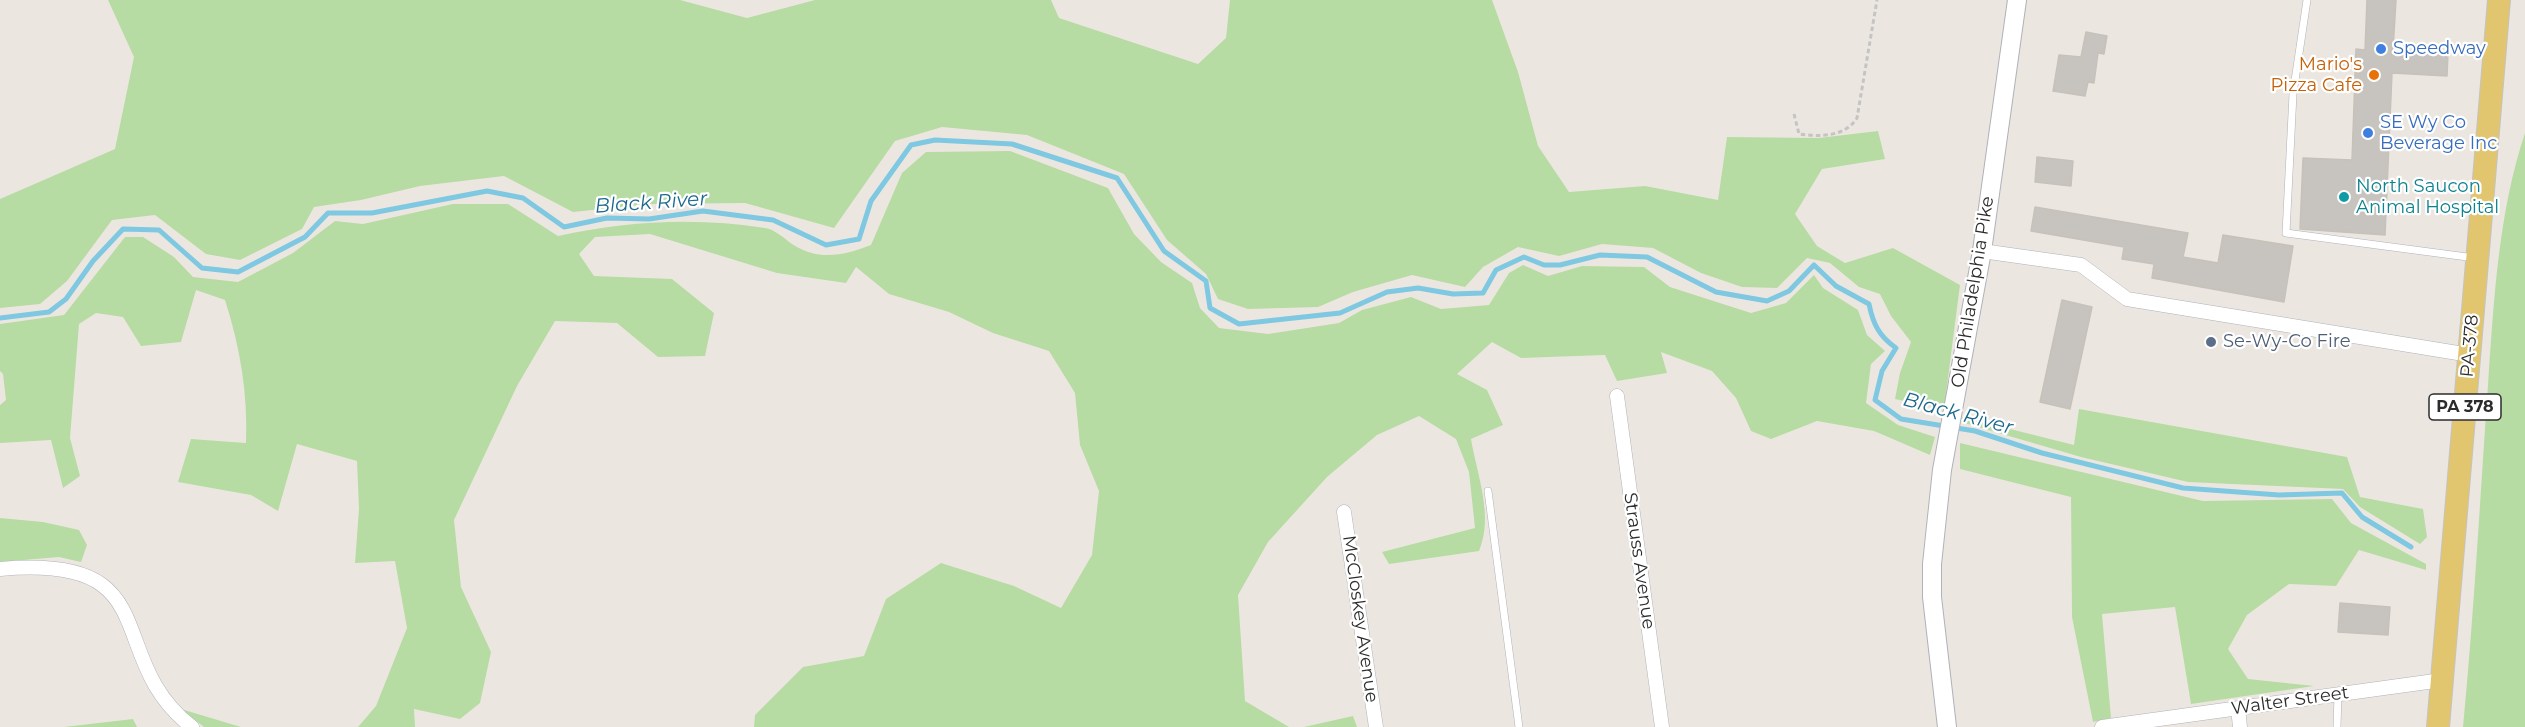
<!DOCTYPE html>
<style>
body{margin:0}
canvas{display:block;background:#ece6e0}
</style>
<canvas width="2525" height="727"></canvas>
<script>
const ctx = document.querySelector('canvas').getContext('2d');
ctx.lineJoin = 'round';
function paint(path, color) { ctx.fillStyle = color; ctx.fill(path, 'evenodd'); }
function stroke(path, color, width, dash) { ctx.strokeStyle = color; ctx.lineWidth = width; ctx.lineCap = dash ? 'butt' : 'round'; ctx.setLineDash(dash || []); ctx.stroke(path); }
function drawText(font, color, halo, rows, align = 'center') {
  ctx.font = font + ' Montserrat,sans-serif'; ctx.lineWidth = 4.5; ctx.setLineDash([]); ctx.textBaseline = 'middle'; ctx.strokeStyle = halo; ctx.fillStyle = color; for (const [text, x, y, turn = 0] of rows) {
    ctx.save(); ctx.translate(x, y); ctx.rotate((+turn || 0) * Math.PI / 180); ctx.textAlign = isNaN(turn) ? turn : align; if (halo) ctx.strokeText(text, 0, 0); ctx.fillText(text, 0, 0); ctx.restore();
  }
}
const green = new Path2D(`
 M 108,0 L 680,0 L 747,18 L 815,0 L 1051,0 L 1059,18 L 1198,64 L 1226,38 L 1230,0 L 1492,0 L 1518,72 L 1538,146 L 1569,192 L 1645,186 L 1718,200 L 1727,137 L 1819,138 L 1878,131 L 1885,159 L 1822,169 L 1795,214 L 1817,246 L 1845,263 L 1893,248 L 1960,285 L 1944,409 L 1895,399 L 1900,373 L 1911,342 L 1891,316 L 1880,294 L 1859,287 L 1830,263 L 1807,258 L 1777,288 L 1742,287 L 1701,273 L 1653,248 L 1602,244 L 1559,256 L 1518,247 L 1483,267 L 1465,287 L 1412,275 L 1353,292 L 1318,307 L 1248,309 L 1218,299 L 1206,274 L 1167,240 L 1124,174 L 1027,135 L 942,127 L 895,141 L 834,228 L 745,203 L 649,204 L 573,212 L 504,176 L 420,186 L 361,200 L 314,207 L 302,229 L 240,260 L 206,254 L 155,215 L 112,220 L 67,281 L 40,304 L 0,308 L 0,199 L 115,149 L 134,57 Z
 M 2525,133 L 2525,727 L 2463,727 C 2474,613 2480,499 2488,385 C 2494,300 2498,214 2525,133 Z
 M 1010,151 L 1108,188 L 1134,234 L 1161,262 L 1192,283 L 1200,308 L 1219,328 L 1268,334 L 1339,323 L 1362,310 L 1411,297 L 1441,309 L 1489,305 L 1509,273 L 1523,265 L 1548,276 L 1582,266 L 1644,267 L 1670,287 L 1751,313 L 1786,303 L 1814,275 L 1823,288 L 1858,310 L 1867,335 L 1885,351 L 1871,364 L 1866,403 L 1898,425 L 1935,437 L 1930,455 L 1874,431 L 1817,421 L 1771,439 L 1751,431 L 1736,398 L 1712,371 L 1661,352 L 1667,373 L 1617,381 L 1605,355 L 1521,358 L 1492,342 L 1457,374 L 1487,390 L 1503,425 L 1471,439 C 1477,475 1494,516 1479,551 L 1389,564 L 1382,552 L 1475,528 L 1469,472 L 1456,439 L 1419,416 L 1377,435 L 1327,477 L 1268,542 L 1238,595 L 1245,701 L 1289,727 L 754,727 L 755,715 L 803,667 L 864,656 L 886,599 L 941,563 L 1014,586 L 1061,608 L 1092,555 L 1099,491 L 1080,445 L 1075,393 L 1049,351 L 993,333 L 949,312 L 889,294 L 856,267 L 846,283 L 777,273 L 650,234 L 595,237 L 579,254 L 594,276 L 672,279 L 714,313 L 705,356 L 658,357 L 617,323 L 555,321 L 517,386 L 454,520 L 461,587 L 491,652 L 480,703 L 460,719 L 414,709 L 415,727 L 358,727 L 376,706 L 407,628 L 395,561 L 355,563 L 359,509 L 357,461 L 297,444 L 278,511 L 251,495 L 178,482 L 191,439 L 246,443 C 248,393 240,347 225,300 L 196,290 L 181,342 L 141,346 L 123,317 L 96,313 L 79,324 L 70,438 L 80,476 L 63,488 L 51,440 L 0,443 L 0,405 L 6,400 L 3,374 L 0,371 L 0,324 L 64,315 L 125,237 L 143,237 L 174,257 L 193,277 L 238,282 L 293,253 L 335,221 L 363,224 L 453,204 L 508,204 L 558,236 C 625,221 697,217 765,228 C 774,229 784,238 792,244 C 818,261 843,256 871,245 L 902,173 L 926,152 Z
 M 2079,409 L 2347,457 L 2360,497 L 2423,509 L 2427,537 L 2420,544 L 2360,507 L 2343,489 L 2188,482 L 2081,457 L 1961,422 L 1962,417 L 2074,445 Z
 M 1960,443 L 2203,501 L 2332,499 L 2351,523 L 2426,564 L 2426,570 L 2359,550 L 2336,586 L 2289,584 L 2247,615 L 2228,649 L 2248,679 L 2314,686 L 2191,704 L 2175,607 L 2102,614 L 2111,718 L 2093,722 L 2072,617 L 2071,497 L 1960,469 Z
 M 0,518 L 43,522 L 79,530 L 87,545 L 81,562 L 59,557 L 0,562 Z
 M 181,709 L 241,727 L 204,727 Z
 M 1353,716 L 1357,727 L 1304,727 Z
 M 133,719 L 137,727 L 64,727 Z`);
const stream = new Path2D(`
 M 0,318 L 49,312 L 66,299 L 93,261 L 123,229 L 159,230 L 202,268 L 238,272 L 305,237 L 328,213 L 372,213 L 487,191 L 523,198 L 564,227 L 607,218 L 649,219 L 703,211 L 773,220 L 826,245 L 859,239 L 871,201 L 911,145 L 935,140 L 1012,144 L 1117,178 L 1164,251 L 1206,281 L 1210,308 L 1239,324 L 1340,313 L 1387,292 L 1418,288 L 1453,294 L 1483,293 L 1496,270 L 1524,257 L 1544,265 L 1560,265 L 1600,255 L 1647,257 L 1716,292 L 1767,301 L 1789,291 L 1814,265 L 1836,286 L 1869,304 C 1873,324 1879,336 1896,348 L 1882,371 L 1875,400 L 1901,419 L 1975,431 L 2042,453 L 2183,488 L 2279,495 L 2342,493 L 2362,517 L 2411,547`);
const building = new Path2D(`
 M 2367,0 L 2396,0 L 2393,50 L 2448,53 L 2447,76 L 2392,73 L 2385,235 L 2300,229 L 2303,158 L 2352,160 L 2356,49 L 2365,50 Z
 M 2086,32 L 2107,36 L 2104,54 L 2098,53 L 2094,83 L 2088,82 L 2085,96 L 2053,91 L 2059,55 L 2081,57 Z
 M 2037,157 L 2073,161 L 2071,186 L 2035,182 Z
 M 2035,207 L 2188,233 L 2183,257 L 2218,263 L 2223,235 L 2293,246 L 2284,302 L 2152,278 L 2154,264 L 2122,259 L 2124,247 L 2031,231 Z
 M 2062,300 L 2092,307 L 2070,409 L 2040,402 Z
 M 2340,603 L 2390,607 L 2388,635 L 2338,632 Z`);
const path = new Path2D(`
 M 1794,114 L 1799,134 C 1820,137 1845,137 1857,118 L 1877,0`);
const service = new Path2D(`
 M 2307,0 L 2293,94 L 2286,233 L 2475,258
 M 1488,491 L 1519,727
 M 2337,727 L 2338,694`);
const minor = new Path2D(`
 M 1982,251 L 2081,265 L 2127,299 L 2470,355
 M 1617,396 L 1662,727
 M 1344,512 L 1376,727
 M 0,569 C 171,554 101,657 192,727
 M 2238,708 L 2240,727
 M 2102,727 L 2442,680`);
const tertiary = new Path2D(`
 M 1947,727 L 1932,597 L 1932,564 L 1942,470 L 1982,251 L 2017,0`);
const primary = new Path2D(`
 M 2438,727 L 2499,0`);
const markers = [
 [2381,49,6,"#3f7fe0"],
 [2374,75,6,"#e8710a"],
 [2368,133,6,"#3f7fe0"],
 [2344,197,6,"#0f9aa8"],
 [2211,342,6,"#5c6f8a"]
];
const shields = [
 [2465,407,72]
];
const shieldNames = [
 ["PA 378",2465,407]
];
const shopNames = [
 ["Speedway",2393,49],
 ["SE Wy Co",2380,123],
 ["Beverage Inc",2380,144]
];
const foodNames = [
 ["Mario's",2362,65],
 ["Pizza Cafe",2362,86]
];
const cultureNames = [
 ["North Saucon",2356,187],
 ["Animal Hospital",2356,208]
];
const streetNames = [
 ["Old Philadelphia Pike",1973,292,-81],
 ["PA-378",2470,346,-85],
 ["Strauss Avenue",1639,561,82],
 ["McCloskey Avenue",1360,619,82],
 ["Walter Street",2290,701,-8]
];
const serviceNames = [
 ["Se-Wy-Co Fire",2223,342]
];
const waterNames = [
 ["Black River",651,203,-4],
 ["Black River",1958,414,15]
];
paint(green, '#b7dca3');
stroke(stream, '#7fc8e1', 5);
paint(building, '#c7c3bf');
stroke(building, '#c7c2b9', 1.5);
stroke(service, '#b0b2ba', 8);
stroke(minor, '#b0b2ba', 15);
stroke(tertiary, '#b0b2ba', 20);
stroke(primary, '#c4c4c4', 24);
stroke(path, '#c4c4c4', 3, [4.5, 3]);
stroke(service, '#fff', 7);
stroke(minor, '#fff', 14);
stroke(tertiary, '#fff', 18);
stroke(primary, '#e1c56f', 22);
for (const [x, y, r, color] of markers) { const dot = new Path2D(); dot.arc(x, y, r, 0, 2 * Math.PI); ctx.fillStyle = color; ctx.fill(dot); stroke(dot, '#fff', 2); }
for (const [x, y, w] of shields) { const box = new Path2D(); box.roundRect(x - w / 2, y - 13, w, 26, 4.5); ctx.fillStyle = '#fff'; ctx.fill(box); stroke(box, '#2c2c2c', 1.5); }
drawText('bold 16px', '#2c2c2c', null, shieldNames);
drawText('18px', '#366cbe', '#fff', shopNames, 'left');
drawText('18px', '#c56008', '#fff', foodNames, 'right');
drawText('18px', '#0d838f', '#fff', cultureNames, 'left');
drawText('18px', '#2c2c2c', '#fff', streetNames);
drawText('18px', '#4e5e75', '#fff', serviceNames, 'left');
drawText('italic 20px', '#1d698e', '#fff', waterNames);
</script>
